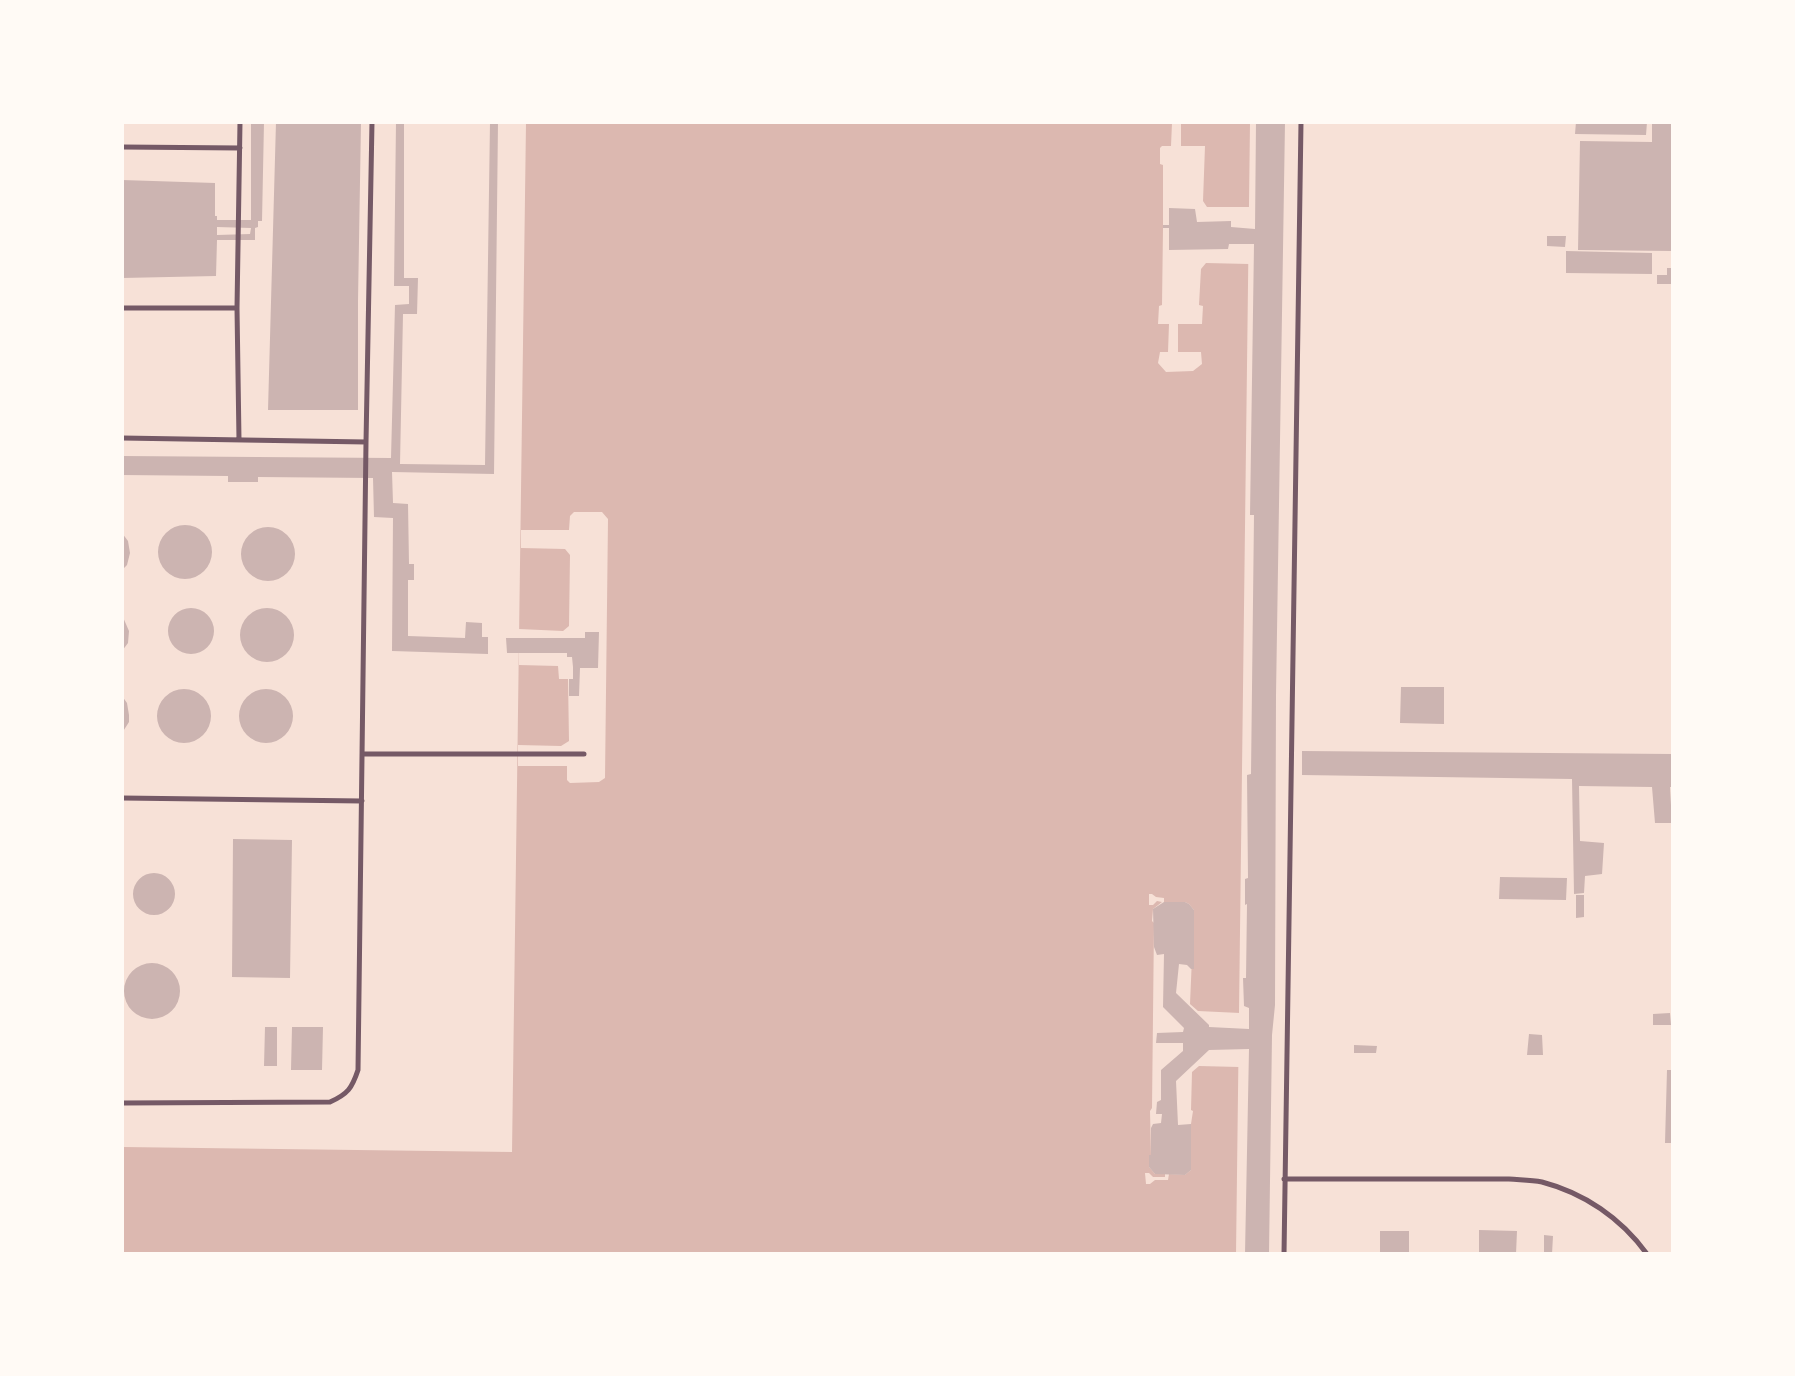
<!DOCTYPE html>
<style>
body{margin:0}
#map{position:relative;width:1795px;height:1376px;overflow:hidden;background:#f7e1d7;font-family:Signika,sans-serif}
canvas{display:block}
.frame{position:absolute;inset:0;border:124px solid #fffaf5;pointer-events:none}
</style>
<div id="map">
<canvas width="1795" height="1376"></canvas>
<div class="frame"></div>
</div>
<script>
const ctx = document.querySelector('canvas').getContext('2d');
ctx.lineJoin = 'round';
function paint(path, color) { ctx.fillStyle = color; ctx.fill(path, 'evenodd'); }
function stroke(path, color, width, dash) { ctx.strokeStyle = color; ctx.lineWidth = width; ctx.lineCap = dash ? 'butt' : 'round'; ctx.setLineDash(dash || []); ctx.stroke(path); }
const water = new Path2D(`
 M 526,123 L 1250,123 L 1236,1253 L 123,1254 L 123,1147 L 512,1152 Z`);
const pier = new Path2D(`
 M 1172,123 L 1181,123 L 1181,146 L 1205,146 L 1203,201 L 1207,207 L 1249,207 L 1249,264 L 1206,263 L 1201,269 L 1199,305 L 1203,306 L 1202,324 L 1178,324 L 1178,352 L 1201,352 L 1202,364 L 1193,371 L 1166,372 L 1158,363 L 1160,352 L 1168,352 L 1169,324 L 1158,324 L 1159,306 L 1162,305 L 1163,228 L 1163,165 L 1160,164 L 1160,148 L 1162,146 L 1171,146 Z
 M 574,512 L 602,512 L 608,519 L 605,778 L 599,782 L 570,783 L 567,780 L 567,766 L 518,766 L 518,745 L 561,746 L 569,741 L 568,679 L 559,679 L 558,666 L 519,665 L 519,629 L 563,631 L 569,626 L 570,555 L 565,549 L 521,548 L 521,530 L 569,530 L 570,516 Z
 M 1149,894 L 1152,894 L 1156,897 L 1164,898 L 1164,902 L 1185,902 L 1189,904 L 1194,910 L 1190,1004 L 1198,1011 L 1240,1013 L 1239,1067 L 1199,1066 L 1192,1072 L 1191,1110 L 1193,1111 L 1191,1124 L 1191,1170 L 1185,1175 L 1169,1174 L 1168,1180 L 1155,1180 L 1150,1184 L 1146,1184 L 1145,1173 L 1149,1173 L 1153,1177 L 1165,1177 L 1165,1174 L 1155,1174 L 1149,1167 L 1149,1155 L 1151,1155 L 1150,1111 L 1152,1108 L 1154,923 L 1152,921 L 1153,909 L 1162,902 L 1157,901 L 1153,905 L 1149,905 Z`);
const building = new Path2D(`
 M 251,122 L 264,122 L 262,221 L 258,221 L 258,227 L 255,228 L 255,240 L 217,240 L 216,276 L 122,278 L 122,180 L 215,183 L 215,216 L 217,216 L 217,220 L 251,220 ZM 217,227 L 251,228 L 250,234 L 217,235 Z
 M 276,122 L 361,122 L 358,301 L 358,410 L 268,410 Z
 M 396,122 L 404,122 L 404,278 L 418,278 L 417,314 L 403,314 L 400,464 L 485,465 L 490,122 L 498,122 L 494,474 L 392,472 L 393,503 L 408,504 L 409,564 L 414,564 L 414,580 L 408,580 L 408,636 L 465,638 L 466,622 L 482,623 L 482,637 L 488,637 L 488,654 L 392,651 L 393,518 L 374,517 L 373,478 L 258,477 L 258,482 L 228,482 L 228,476 L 122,475 L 122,456 L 391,458 L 395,305 L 409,304 L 409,286 L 394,286 Z
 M 1256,122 L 1285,122 L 1276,695 L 1275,1005 L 1272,1035 L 1269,1254 L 1245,1254 L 1249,1049 L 1209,1050 L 1176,1081 L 1178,1125 L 1191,1124 L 1191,1170 L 1185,1175 L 1155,1174 L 1149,1167 L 1149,1155 L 1151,1155 L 1151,1128 L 1153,1124 L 1161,1123 L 1162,1114 L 1156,1114 L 1157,1102 L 1161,1100 L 1161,1070 L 1183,1051 L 1183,1043 L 1156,1043 L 1157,1033 L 1183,1032 L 1184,1028 L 1163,1007 L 1164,954 L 1157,955 L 1154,947 L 1153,909 L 1164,902 L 1185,902 L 1189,904 L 1194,910 L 1194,969 L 1191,969 L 1187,965 L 1179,964 L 1176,993 L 1209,1025 L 1209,1027 L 1249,1029 L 1249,1008 L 1244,1006 L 1243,978 L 1246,978 L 1247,904 L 1245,905 L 1245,879 L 1248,878 L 1247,775 L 1251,774 L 1254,515 L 1250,515 L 1254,244 L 1229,244 L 1228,249 L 1169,250 L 1169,228 L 1163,228 L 1163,225 L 1169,225 L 1169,208 L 1195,209 L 1197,222 L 1231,221 L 1231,227 L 1255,229 Z
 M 1576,122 L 1647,122 L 1646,135 L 1575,134 Z
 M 1652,122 L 1672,122 L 1672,251 L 1578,250 L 1580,141 L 1652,142 Z
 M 1547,236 L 1566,236 L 1565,247 L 1547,246 Z
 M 1566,251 L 1652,253 L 1652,274 L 1566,273 Z
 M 1667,268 L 1672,268 L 1672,284 L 1657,284 L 1657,275 L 1667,275 Z
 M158 552a27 27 0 1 1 54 0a27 27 0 1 1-54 0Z
 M241 554a27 27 0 1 1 54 0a27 27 0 1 1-54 0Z
 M 122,533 L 128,541 L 130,553 L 127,565 L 122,570 Z
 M168 631a23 23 0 1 1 46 0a23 23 0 1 1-46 0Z
 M240 635a27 27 0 1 1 54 0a27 27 0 1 1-54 0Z
 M 122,615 L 129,631 L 128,643 L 122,651 Z
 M 585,632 L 599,632 L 598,668 L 580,668 L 579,696 L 569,696 L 569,679 L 573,679 L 573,667 L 572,657 L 567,657 L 567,653 L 507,653 L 506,638 L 585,638 Z
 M 1401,687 L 1444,687 L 1444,724 L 1400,723 Z
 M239 716a27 27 0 1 1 54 0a27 27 0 1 1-54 0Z
 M157 716a27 27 0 1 1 54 0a27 27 0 1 1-54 0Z
 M 122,696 L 127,703 L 129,715 L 129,722 L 122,733 Z
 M 1302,751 L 1672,754 L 1672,787 L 1670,787 L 1672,823 L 1655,823 L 1652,787 L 1579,786 L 1580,841 L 1604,843 L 1602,874 L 1585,876 L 1584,893 L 1574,894 L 1572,779 L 1302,775 Z
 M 233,839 L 292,840 L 290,978 L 232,977 Z
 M133 894a21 21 0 1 1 42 0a21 21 0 1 1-42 0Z
 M 1500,877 L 1567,878 L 1566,900 L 1499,899 Z
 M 1576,895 L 1584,895 L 1584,917 L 1576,918 Z
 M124 991a28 28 0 1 1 56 0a28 28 0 1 1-56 0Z
 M 1670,1013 L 1671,1025 L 1653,1025 L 1653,1014 Z
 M 265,1027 L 277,1027 L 277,1066 L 264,1066 Z
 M 292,1027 L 323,1027 L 322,1070 L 291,1070 Z
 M 1529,1034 L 1542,1035 L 1543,1055 L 1527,1055 Z
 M 1354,1045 L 1377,1046 L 1376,1053 L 1354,1053 Z
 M 1667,1070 L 1672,1070 L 1672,1143 L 1665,1143 Z
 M 1479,1230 L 1517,1231 L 1516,1254 L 1479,1254 Z
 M 1380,1231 L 1409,1231 L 1409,1254 L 1380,1254 Z
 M 1544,1235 L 1553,1236 L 1552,1254 L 1544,1254 Z`);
const service = new Path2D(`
 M 122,147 L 240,148
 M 122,308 L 237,308 L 239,440
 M 237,308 L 240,122
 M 122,438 L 366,442 L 372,122
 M 362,754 L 584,754
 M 122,798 L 362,801
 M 122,1103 L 330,1102 C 348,1094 352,1088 358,1070 L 366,442
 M 1284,1179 L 1509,1179 C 1520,1180 1531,1180 1542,1182 C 1584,1193 1621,1218 1647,1254
 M 1284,1254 L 1301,122`);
paint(water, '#dcb8b0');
paint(pier, '#f7e1d7');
paint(building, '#ccb4b1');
stroke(service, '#755966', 5);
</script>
